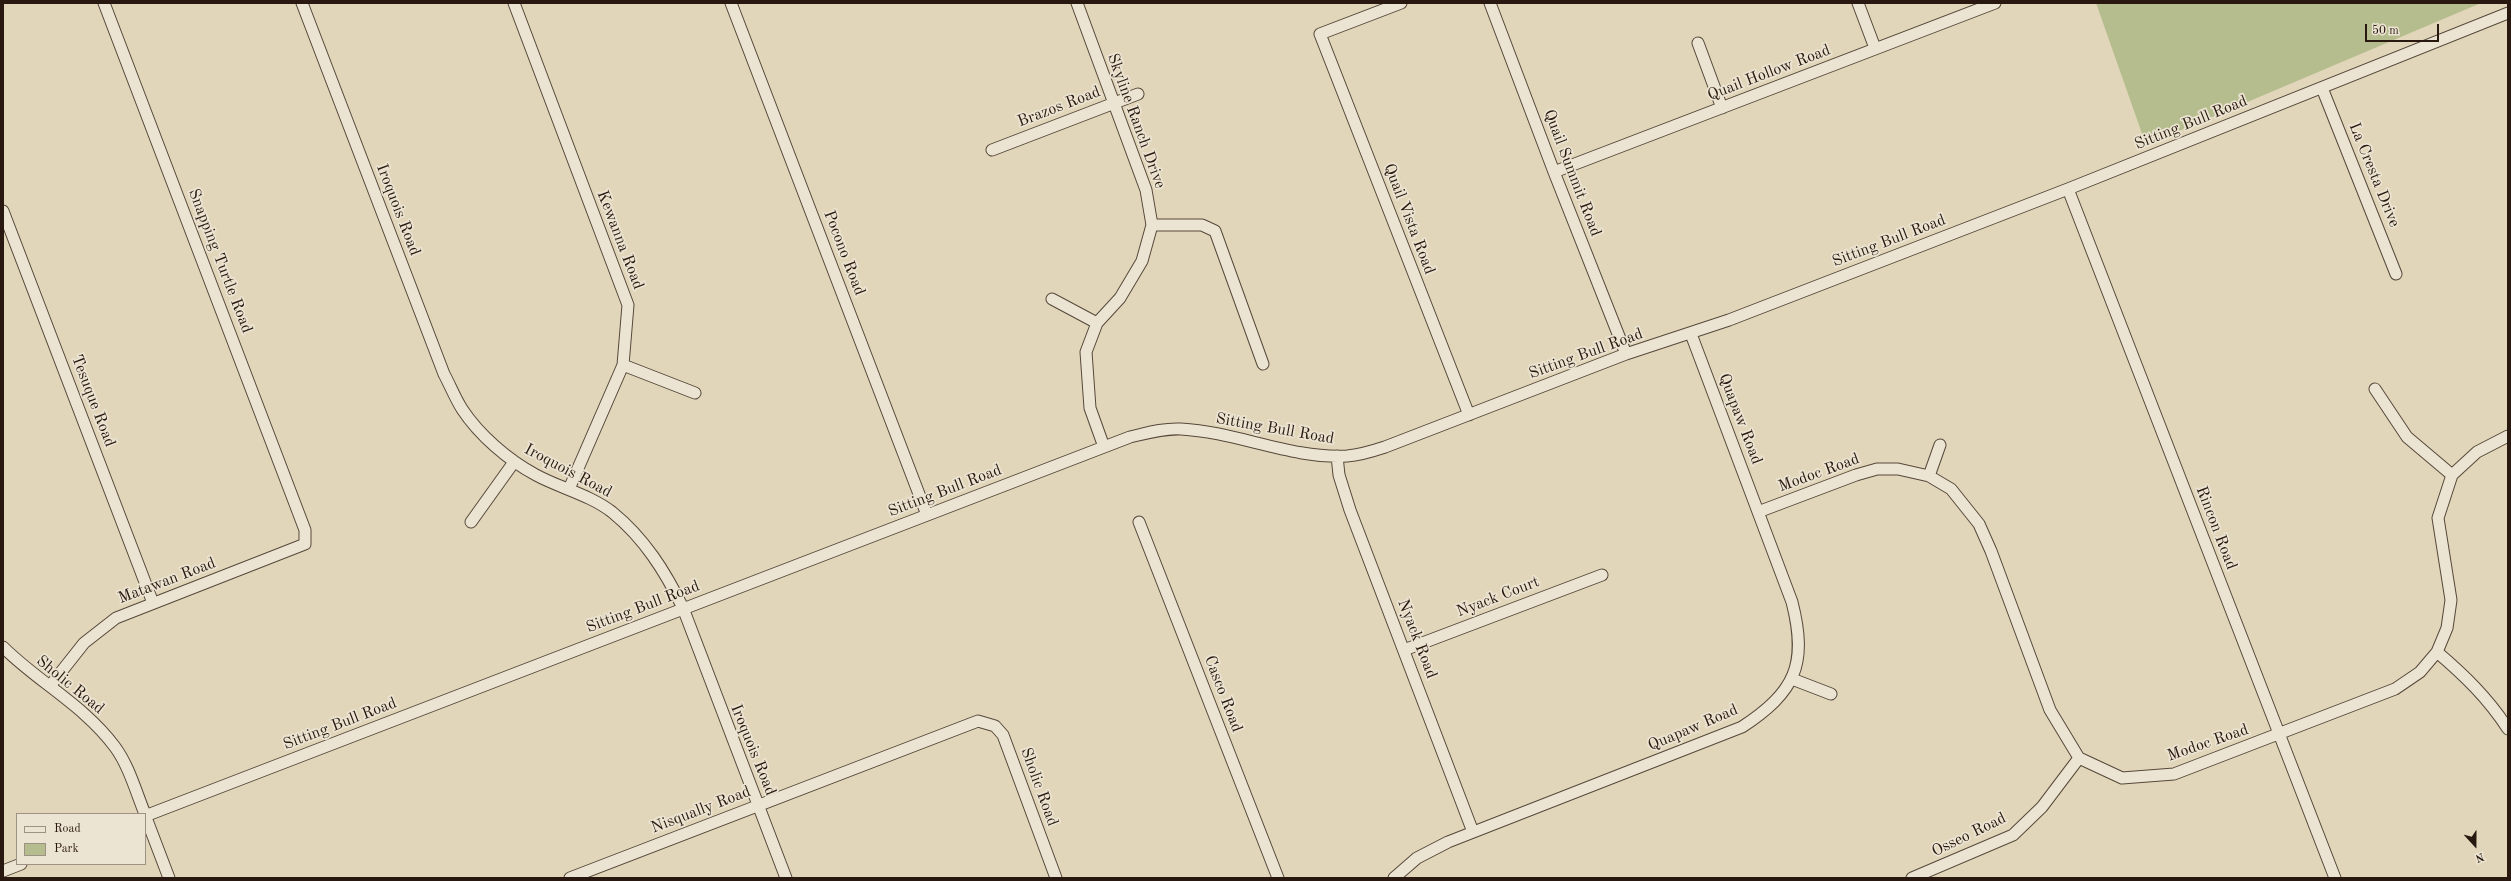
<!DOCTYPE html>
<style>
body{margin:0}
#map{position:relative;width:2511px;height:881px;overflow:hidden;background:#e2d6ba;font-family:"Old Standard TT",serif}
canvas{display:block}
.frame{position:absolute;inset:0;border:4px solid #28180f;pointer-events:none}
.legend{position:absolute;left:16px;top:813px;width:130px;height:52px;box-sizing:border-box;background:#ece4d2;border:1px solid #9e9284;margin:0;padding:5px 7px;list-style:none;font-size:12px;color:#28180f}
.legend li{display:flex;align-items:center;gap:8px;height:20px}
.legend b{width:20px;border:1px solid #9e9284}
.north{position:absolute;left:2455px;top:825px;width:40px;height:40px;-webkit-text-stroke:3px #ece4d2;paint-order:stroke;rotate:159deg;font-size:11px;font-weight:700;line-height:16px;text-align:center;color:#28180f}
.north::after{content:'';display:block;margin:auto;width:14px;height:18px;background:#28180f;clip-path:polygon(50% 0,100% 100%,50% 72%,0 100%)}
.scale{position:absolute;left:2365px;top:24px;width:74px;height:18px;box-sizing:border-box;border:2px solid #28180f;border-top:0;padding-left:5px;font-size:12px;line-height:14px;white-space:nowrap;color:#28180f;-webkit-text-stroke:3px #ece4d2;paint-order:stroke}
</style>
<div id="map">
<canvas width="2511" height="881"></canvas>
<div class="frame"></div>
<ul class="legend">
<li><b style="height:5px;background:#ece4d2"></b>Road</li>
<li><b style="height:11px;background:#b5bd8e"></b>Park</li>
</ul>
<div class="north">N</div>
<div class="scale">50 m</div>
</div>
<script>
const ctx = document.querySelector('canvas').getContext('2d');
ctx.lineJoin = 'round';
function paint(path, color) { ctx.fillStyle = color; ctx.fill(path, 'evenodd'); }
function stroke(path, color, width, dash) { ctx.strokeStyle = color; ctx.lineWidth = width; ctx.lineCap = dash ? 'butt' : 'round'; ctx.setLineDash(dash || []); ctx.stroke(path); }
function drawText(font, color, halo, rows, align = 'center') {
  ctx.font = font + ' "Old Standard TT",serif'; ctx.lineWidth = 3.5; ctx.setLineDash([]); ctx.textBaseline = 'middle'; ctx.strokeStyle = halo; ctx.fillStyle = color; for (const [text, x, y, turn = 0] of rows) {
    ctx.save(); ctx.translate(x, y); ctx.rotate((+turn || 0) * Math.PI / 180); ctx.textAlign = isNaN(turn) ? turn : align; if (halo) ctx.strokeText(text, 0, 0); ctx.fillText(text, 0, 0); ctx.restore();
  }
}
const green = new Path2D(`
 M 2096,3 L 2481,3 L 2146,145 Z`);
const minor = new Path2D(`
 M 302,3 L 444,374 C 450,385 455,398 462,409 C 479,435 508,460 536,475 C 560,488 590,495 612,512 C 644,538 665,571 683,608 L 786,878
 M 514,3 L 628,305 L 623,365 L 569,489
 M 731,3 L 927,515
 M 1077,3 L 1146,190 L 1152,225 L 1142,261 L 1120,298 L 1097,323 L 1086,352 L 1090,408 L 1104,447
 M 1401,3 L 1320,34 L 1469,415
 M 1490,3 L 1554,172 L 1626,354
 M 1858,3 L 1875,48
 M 1698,43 L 1722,108
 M 2322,88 L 2396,274
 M 992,150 L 1138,94
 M 1554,172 L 1995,3
 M 2068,189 L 2335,878
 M 3,211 L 153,603
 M 1152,225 L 1202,225 L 1215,231 L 1263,364
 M 1052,299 L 1097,323
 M 623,365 L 695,393
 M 2375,389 L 2407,437 L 2452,475
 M 1337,456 L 1339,475 L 1350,510 L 1473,832
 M 1929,476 L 1940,445
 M 1758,512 L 1856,475 L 1877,469 L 1898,469 L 1929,476 L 1951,489 L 1979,524 L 1991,551 L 2050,710 L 2079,758 L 2122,778 L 2174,774 L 2395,689 L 2420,672 L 2437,652 L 2447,628 L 2451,600 L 2438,518 L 2452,475 L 2477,452 L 2508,436
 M 471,522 L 514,462
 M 1139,522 L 1278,878
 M 3,647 C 38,682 85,706 115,747 C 129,766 136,792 145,814
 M 1404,650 L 1602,575
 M 2437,652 C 2464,675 2488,698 2508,729
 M 1792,679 L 1831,694
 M 50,686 L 84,643 L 116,618 L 305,544 L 305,530 L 104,3
 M 145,815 L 169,878
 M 145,816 L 1130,437 C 1147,433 1164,428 1181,429 C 1237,432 1291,459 1347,456 C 1360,455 1373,451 1385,447 L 1626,354 L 1729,320 L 2068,189 L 2508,13
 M 3,871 L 21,864
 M 570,878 L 978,721 L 995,726 L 1003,735 L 1056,878
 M 1394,878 L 1417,858 L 1448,842 L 1742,727 C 1795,692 1808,665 1792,602 L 1691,334
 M 1912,878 L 2013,835 L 2042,807 L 2079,758`);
const streetNames = [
 ["Quail Hollow Road",1769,73,-21],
 ["Brazos Road",1059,107,-21],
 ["Skyline Ranch Drive",1136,121,70],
 ["Sitting Bull Road",2191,123,-22],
 ["Quail Summit Road",1572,173,69],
 ["La Cresta Drive",2374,175,68],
 ["Iroquois Road",398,210,69],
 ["Quail Vista Road",1409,219,69],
 ["Kewanna Road",620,240,69],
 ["Sitting Bull Road",1889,241,-21],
 ["Pocono Road",844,253,69],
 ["Snapping Turtle Road",220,261,69],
 ["Sitting Bull Road",1586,354,-20],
 ["Tesuque Road",93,401,69],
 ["Quapaw Road",1740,419,69],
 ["Sitting Bull Road",1275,429,10],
 ["Iroquois Road",568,471,28],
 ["Modoc Road",1819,473,-20],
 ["Sitting Bull Road",945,491,-21],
 ["Rincon Road",2216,528,69],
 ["Matawan Road",167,581,-21],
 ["Nyack Court",1498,597,-21],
 ["Sitting Bull Road",643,607,-21],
 ["Nyack Road",1417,639,69],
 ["Sholic Road",70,685,39],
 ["Casco Road",1223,694,69],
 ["Sitting Bull Road",340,724,-21],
 ["Quapaw Road",1693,728,-23],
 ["Modoc Road",2208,743,-19],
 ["Iroquois Road",753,750,68],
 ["Sholic Road",1039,787,70],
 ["Nisqually Road",701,810,-21],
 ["Osseo Road",1969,835,-26]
];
paint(green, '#b5bd8e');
stroke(minor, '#56483a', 13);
stroke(minor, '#ece4d2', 11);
drawText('16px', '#28180f', '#ece4d2', streetNames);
</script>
